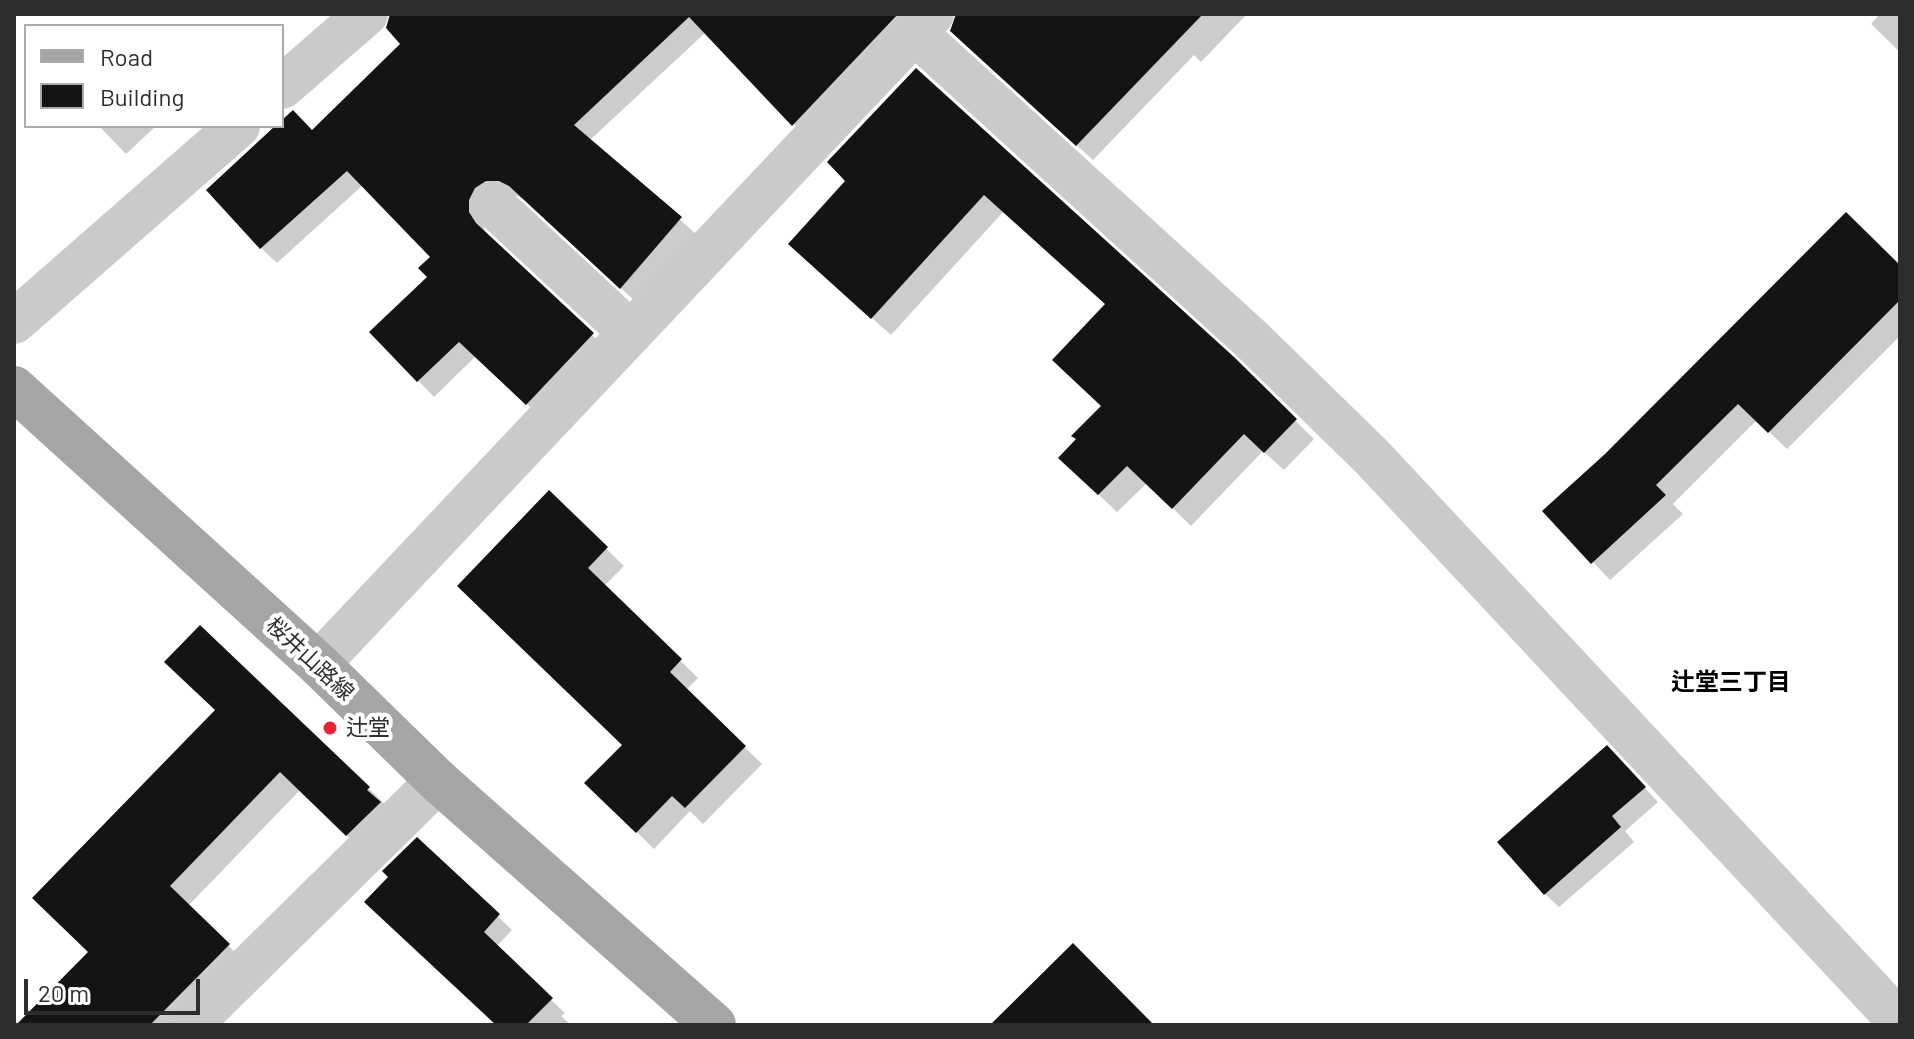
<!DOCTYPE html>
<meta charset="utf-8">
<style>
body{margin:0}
#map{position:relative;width:1914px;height:1039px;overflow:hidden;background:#fff;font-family:Barlow,sans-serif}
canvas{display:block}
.frame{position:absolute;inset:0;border:16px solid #2d2d2d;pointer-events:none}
.legend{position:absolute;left:24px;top:24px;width:260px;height:104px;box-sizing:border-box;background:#fff;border:2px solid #ababab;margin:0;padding:10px 14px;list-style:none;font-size:24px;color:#2d2d2d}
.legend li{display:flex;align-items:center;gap:16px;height:40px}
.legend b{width:40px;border:2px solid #ababab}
.scale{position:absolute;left:24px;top:979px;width:176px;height:36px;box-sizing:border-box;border:4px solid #2d2d2d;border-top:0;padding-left:10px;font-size:24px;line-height:28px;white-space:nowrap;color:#2d2d2d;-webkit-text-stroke:6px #fff;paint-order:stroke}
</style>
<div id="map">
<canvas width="1914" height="1039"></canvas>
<div class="frame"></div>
<ul class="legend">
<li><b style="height:10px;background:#a5a5a5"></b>Road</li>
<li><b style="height:22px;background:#141414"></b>Building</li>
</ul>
<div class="scale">20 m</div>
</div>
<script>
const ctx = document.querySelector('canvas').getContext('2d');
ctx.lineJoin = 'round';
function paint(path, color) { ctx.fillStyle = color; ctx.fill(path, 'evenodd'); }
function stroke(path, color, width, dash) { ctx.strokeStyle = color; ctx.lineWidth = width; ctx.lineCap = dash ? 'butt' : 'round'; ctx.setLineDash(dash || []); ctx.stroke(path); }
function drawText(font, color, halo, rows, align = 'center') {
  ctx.font = font + ' Barlow,"Noto Sans JP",sans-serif'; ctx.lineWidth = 8; ctx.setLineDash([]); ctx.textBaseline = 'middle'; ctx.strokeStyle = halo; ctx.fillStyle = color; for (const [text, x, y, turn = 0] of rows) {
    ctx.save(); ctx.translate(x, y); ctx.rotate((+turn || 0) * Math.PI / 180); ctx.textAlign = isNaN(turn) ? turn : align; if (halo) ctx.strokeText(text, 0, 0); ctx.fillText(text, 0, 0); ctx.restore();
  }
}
const shadow = new Path2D(`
 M 391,14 L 928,14 L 809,140 L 706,32 L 590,140 L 696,234 L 637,303 L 527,201 L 517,196 L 503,196 L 484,215 L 484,229 L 490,239 L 608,350 L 543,419 L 476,356 L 434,397 L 372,332 L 430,277 L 433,257 L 363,185 L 277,263 L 261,248 L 278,126 L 282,126 L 282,122 L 313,133 L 403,44 Z
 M 958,14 L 1247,14 L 1201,62 L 1194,55 L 1093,160 L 968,47 Z
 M 1880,14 L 1900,14 L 1900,52 L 1871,24 Z
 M 916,70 L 1232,359 L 1314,439 L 1284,470 L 1263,451 L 1191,526 L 1147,483 L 1117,512 L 1079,476 L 1103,407 L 1107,305 L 1003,212 L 891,335 L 809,262 L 848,181 Z
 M 99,126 L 156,126 L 126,154 Z
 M 1900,268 L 1900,336 L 1787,449 L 1757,420 L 1673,504 L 1683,514 L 1610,580 L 1545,511 L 1606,455 Z
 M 549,493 L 624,566 L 604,586 L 698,678 L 686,690 L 762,764 L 703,824 L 690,811 L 654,849 L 587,783 L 624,745 Z
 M 200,628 L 388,807 L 366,854 L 300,790 L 188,906 L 247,964 L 188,1025 L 19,1025 L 90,952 L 217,711 Z
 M 1621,762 L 1658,802 L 1625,831 L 1634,842 L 1559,907 L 1545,894 Z
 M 417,839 L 512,930 L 496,947 L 565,1013 L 561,1016 L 571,1025 L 497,1025 L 390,877 Z`);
const building = new Path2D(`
 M 390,14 L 898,14 L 792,126 L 689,17 L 574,125 L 682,217 L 620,289 L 509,186 L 499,181 L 486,181 L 475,188 L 469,200 L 469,212 L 476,223 L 594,333 L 526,405 L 459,342 L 417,382 L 369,332 L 427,277 L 418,268 L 430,257 L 347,171 L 260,249 L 206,190 L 275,126 L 282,126 L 282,120 L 293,110 L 312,130 L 400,44 L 386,28 Z
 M 956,14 L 1203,14 L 1076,146 L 950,31 Z
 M 916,68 L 1234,357 L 1297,419 L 1264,453 L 1244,434 L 1172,509 L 1127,466 L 1098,495 L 1058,458 L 1076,439 L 1071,436 L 1101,406 L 1052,360 L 1105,304 L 984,195 L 871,319 L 788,244 L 845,181 L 827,162 Z
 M 1846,212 L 1900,265 L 1900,300 L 1768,433 L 1738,404 L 1656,485 L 1666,495 L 1591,564 L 1542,511 L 1605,454 Z
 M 549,490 L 608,547 L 588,568 L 682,659 L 670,672 L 746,746 L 685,808 L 672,796 L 636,833 L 584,783 L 622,745 L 457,586 Z
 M 200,625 L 370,787 L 367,790 L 381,802 L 346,836 L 280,772 L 170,886 L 230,944 L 150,1025 L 16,1025 L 88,952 L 32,898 L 215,710 L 164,662 Z
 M 1607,745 L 1646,787 L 1612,816 L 1621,827 L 1544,895 L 1497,842 Z
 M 417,837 L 500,914 L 484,932 L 553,998 L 526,1025 L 496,1025 L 364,902 L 388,877 L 382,871 Z
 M 1073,943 L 1154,1025 L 990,1025 Z`);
const minor = new Path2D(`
 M 915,33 L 1251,339 L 1372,457 L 1900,1022
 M 282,87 L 366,14
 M 493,205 L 631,333
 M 14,322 L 238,126
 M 318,664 L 932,14
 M 190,1025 L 438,781`);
const major = new Path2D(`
 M 14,388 L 318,664 L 438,781 L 714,1025`);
const markers = [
 [330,728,8,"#ef232f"]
];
const streetNames = [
 ["桜井山路線",310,659,43]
];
const poiNames = [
 ["辻堂",346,728]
];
const neighbourhoodNames = [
 ["辻堂三丁目",1731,682]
];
paint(shadow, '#0003');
paint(building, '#141414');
stroke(minor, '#cacaca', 44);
stroke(major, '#a5a5a5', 44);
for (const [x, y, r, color] of markers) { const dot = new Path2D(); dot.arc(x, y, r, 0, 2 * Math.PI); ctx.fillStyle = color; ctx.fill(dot); stroke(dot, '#fff', 3); }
drawText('22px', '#2d2d2d', '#fff', streetNames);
drawText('22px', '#2d2d2d', '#fff', poiNames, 'left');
drawText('bold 24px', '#000', '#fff', neighbourhoodNames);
</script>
